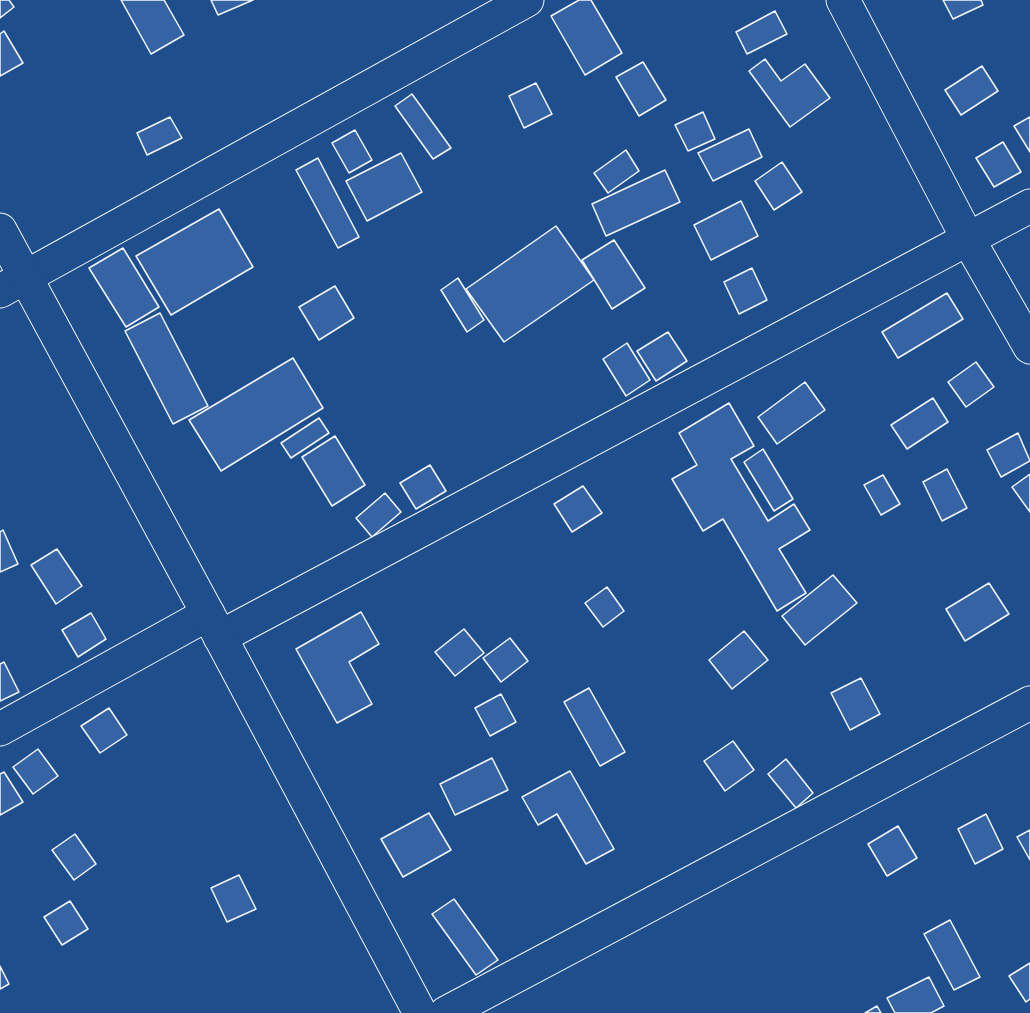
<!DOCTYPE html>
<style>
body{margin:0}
canvas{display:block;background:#1f4e8c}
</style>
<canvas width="1030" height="1013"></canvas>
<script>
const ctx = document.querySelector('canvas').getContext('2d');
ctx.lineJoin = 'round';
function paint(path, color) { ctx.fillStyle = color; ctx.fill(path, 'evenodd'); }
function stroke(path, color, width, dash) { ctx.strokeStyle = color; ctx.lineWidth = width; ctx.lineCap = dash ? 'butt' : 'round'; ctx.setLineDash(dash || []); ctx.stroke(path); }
const building = new Path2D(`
 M 0,0 L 9,0 L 14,7 L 0,18 Z
 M 121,0 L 164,0 L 184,35 L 151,54 Z
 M 211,0 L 253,0 L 218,15 Z
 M 579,0 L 591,0 L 622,53 L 585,75 L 551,16 Z
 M 943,0 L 981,0 L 983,5 L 953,19 Z
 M 775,11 L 787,34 L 747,54 L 736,32 Z
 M 4,31 L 23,63 L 0,76 L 0,34 Z
 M 765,59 L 781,81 L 805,64 L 830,98 L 790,127 L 749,71 Z
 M 643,62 L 666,100 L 639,116 L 616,77 Z
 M 982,66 L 998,91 L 961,115 L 945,90 Z
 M 536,83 L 552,114 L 524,128 L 509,96 Z
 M 412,94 L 451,148 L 433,159 L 395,106 Z
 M 703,112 L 715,139 L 688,151 L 675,125 Z
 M 170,117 L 182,138 L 147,155 L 137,133 Z
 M 1030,117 L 1030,152 L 1014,126 Z
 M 749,129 L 762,157 L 713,181 L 698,153 Z
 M 355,130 L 372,160 L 349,173 L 332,143 Z
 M 1003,142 L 1021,172 L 994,187 L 976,158 Z
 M 626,150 L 639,171 L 608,193 L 594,173 Z
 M 401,153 L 422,192 L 367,221 L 346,181 Z
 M 318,158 L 359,237 L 338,248 L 296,170 Z
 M 782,162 L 802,192 L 774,210 L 755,181 Z
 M 665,170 L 680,202 L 606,236 L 592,204 Z
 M 741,201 L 758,236 L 711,260 L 694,225 Z
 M 219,209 L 253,267 L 171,315 L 136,256 Z
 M 556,226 L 594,280 L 504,342 L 466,289 Z
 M 614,240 L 645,288 L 612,309 L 582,260 Z
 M 123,248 L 159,307 L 126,327 L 89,268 Z
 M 752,268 L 767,300 L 739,314 L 724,282 Z
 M 458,278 L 484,320 L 467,332 L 441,290 Z
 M 335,286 L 354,318 L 319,340 L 299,307 Z
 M 947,293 L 963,319 L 898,358 L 882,332 Z
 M 160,313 L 208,406 L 173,424 L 125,331 Z
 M 668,332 L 687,361 L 656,381 L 637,351 Z
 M 627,343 L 650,380 L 626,396 L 603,359 Z
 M 293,358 L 323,408 L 221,471 L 189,420 Z
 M 976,362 L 994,387 L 966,407 L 948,382 Z
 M 805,382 L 825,410 L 777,444 L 758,417 Z
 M 933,398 L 948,422 L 907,449 L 891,425 Z
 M 729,403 L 754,446 L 731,459 L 768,521 L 794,504 L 810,530 L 779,549 L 806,593 L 777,611 L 723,519 L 703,531 L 672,479 L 697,465 L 679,433 Z
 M 319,418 L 329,433 L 291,458 L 281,443 Z
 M 1018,433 L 1030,461 L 1001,477 L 987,450 Z
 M 335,436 L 365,485 L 332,506 L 302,457 Z
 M 763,449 L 793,499 L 774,511 L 744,462 Z
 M 430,465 L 446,491 L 416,509 L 400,483 Z
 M 947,469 L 967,508 L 942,521 L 923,482 Z
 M 1030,474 L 1030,512 L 1012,487 Z
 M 883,475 L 900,504 L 881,515 L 864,485 Z
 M 583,486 L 602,513 L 572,532 L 554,504 Z
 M 385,493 L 401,512 L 372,537 L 356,518 Z
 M 3,530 L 18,564 L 0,572 L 0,532 Z
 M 57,549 L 82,586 L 56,604 L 31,565 Z
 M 833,575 L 857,603 L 805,645 L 782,616 Z
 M 989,583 L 1009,614 L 965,641 L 946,609 Z
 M 607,587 L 624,611 L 603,627 L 585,603 Z
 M 361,612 L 379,644 L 349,662 L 372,704 L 337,723 L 296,649 Z
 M 91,613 L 106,639 L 78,657 L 62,630 Z
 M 464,629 L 484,653 L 455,676 L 435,652 Z
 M 744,631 L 768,660 L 732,689 L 709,660 Z
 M 510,638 L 528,661 L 501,682 L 483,658 Z
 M 4,662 L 19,692 L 0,701 L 0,664 Z
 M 861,678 L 880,714 L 850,730 L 831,693 Z
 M 589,688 L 625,752 L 600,766 L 564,702 Z
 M 501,694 L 516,722 L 490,736 L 475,708 Z
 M 109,708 L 127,735 L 100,753 L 81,726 Z
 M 733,741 L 754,770 L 725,791 L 704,761 Z
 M 38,749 L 58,776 L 33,794 L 13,767 Z
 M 492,758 L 508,790 L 455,815 L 440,784 Z
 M 786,759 L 813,793 L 796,808 L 768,774 Z
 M 570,771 L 614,849 L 586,864 L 557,814 L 538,825 L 522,797 Z
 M 4,772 L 23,802 L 0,815 L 0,774 Z
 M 429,813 L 451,850 L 403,877 L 381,839 Z
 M 986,814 L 1003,849 L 975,864 L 958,829 Z
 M 898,826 L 917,858 L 887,876 L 868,844 Z
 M 1030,830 L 1030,860 L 1017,837 Z
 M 75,834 L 96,864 L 74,880 L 52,850 Z
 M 239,875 L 256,909 L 227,922 L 211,888 Z
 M 454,899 L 498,960 L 476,975 L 432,914 Z
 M 70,901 L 88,929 L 62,945 L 44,917 Z
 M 950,920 L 980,977 L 954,990 L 924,934 Z
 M 1030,963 L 1030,999 L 1026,1002 L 1009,976 Z
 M 0,966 L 9,984 L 0,989 Z
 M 929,977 L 944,1006 L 931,1013 L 895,1013 L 887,998 Z
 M 877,1006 L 881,1013 L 865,1013 Z`);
const street = new Path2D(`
 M 843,0 L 968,239 L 1030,347
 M 0,291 L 527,0
 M 220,637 L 1030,206
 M 0,729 L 208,614
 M 446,1013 L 1030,703`);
const secondary = new Path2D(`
 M 0,230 L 208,614 L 420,1013`);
paint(building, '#3563a3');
stroke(building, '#f2f6ff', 1.5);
stroke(street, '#f2f6ff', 35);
stroke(secondary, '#f2f6ff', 35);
stroke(street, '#1f4e8c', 33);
stroke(secondary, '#1f4e8c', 33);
</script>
